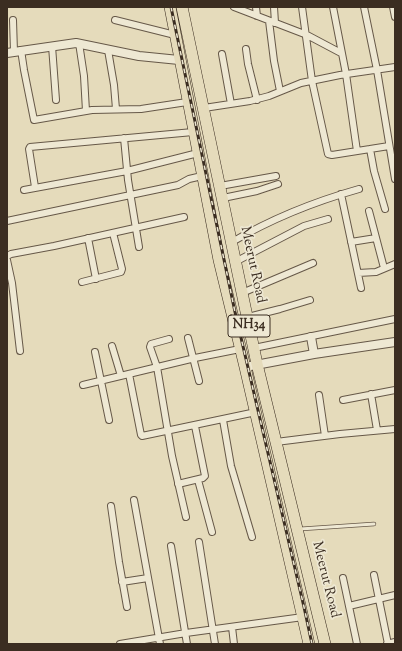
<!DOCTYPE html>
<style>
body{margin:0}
#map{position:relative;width:402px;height:651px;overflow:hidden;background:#e5dbbb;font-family:"Sorts Mill Goudy",serif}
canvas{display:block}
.frame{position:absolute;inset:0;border:8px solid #3b2d21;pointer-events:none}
</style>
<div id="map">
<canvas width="402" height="651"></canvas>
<div class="frame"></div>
</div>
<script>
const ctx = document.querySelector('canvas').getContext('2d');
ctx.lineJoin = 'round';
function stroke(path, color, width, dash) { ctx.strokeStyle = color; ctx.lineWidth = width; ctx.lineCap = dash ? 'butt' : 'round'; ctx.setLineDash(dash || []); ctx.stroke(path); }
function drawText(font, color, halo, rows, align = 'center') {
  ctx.font = font + ' "Sorts Mill Goudy",serif'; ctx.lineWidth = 3.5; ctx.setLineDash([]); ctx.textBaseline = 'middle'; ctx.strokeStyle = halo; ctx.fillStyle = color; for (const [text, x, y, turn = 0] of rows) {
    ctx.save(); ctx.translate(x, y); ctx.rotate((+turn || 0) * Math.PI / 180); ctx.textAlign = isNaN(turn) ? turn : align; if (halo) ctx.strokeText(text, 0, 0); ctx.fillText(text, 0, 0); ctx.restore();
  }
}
const service = new Path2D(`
 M 300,529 L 374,524`);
const minor = new Path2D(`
 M 234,7 L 307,35 L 341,53
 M 256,7 L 257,16
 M 274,7 L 275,23
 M 302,7 L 312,81 L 328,154 L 332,155 L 389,146
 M 333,7 L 346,74 L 357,151
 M 364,7 L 377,70 L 395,179
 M 393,7 L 395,17
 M 13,20 L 14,52
 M 115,20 L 175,35
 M 269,21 L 274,61 L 280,91
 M 79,43 L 84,76 L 86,111
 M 52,46 L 56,100
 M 246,49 L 248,64 L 257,100
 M 21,50 L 24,70 L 34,120 L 92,110 L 141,109 L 187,102
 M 108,50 L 114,85 L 116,109
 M 222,54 L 231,104
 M 204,108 L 250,101 L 269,96 L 301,83 L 340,75 L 395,67
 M 124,138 L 128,180 L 139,247
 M 370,149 L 374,171 L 385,209
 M 220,186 L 276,176
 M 35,187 L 29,149 L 30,147 L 193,132
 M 24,190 L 127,171 L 198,153
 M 341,194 L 361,288
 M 223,198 L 257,191 L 278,184
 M 369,211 L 384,268
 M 7,221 L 178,185 L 189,179 L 202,176
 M 88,238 L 96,279
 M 232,242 C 273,218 313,202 359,189
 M 351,242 L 376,238
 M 7,256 L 11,254 L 54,246 L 184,217
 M 7,260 L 12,283 L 20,351
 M 235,262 L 304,226 L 328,219
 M 358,273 L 376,272 L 395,264
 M 82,282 L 121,272 L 122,269 L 113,233
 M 242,293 L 313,263
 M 248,317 L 280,309 L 310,300
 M 188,338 L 199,381
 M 169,339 L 151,344 L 150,347 L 157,367 L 172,456 L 186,517
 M 112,346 L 121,376
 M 254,348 L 395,319
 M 95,352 L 109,420
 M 129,374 L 141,435 L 142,436 L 256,412
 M 83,385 L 195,358 L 240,349
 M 371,394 L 377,430
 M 319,395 L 325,436
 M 343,400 L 395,390
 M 223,420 L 231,466 L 252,537
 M 276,442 L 340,434 L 395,429
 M 198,480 L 212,532
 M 178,484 L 203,478 L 205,476 L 195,426
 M 134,500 L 160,644
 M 111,506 L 119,562 L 127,607
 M 199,542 L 215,644
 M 171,546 L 187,644
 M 374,575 L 388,644
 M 343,578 L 357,644
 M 122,582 L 148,578
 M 349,606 L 395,595
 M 232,627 L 234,644
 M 120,644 L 186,633 L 303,617
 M 387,644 L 395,642`);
const tertiary = new Path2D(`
 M 7,53 L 76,43 L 139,56 L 179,60
 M 311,337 L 314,354
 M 245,367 L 314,354 L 395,342`);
const trunk = new Path2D(`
 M 170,7 L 219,260 L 245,367 L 309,644
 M 182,7 L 257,364 L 325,644`);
const rail = new Path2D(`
 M 171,7 L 235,312 L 304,607 L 312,644`);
const shields = [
 [249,326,42]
];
const shieldNames = [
 ["NH34",249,326]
];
const streetNames = [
 ["Meerut Road",252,265,78],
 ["Meerut Road",325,580,76]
];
stroke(service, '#665848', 4.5);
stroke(minor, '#665848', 8);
stroke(tertiary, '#665848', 10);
stroke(trunk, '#3b2d21', 12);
stroke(service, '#eee8d3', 3);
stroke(minor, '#eee8d3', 6);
stroke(tertiary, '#eee8d3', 8);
stroke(trunk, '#e5dbbb', 11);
stroke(rail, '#3b2d21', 3);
stroke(rail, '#eee8d3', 1.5, [4.5]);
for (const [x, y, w] of shields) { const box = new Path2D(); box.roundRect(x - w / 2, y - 11, w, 22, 3); ctx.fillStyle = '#eee8d3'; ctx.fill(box); stroke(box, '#3b2d21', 1); }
drawText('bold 13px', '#3b2d21', null, shieldNames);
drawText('14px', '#3b2d21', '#eee8d3', streetNames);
</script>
